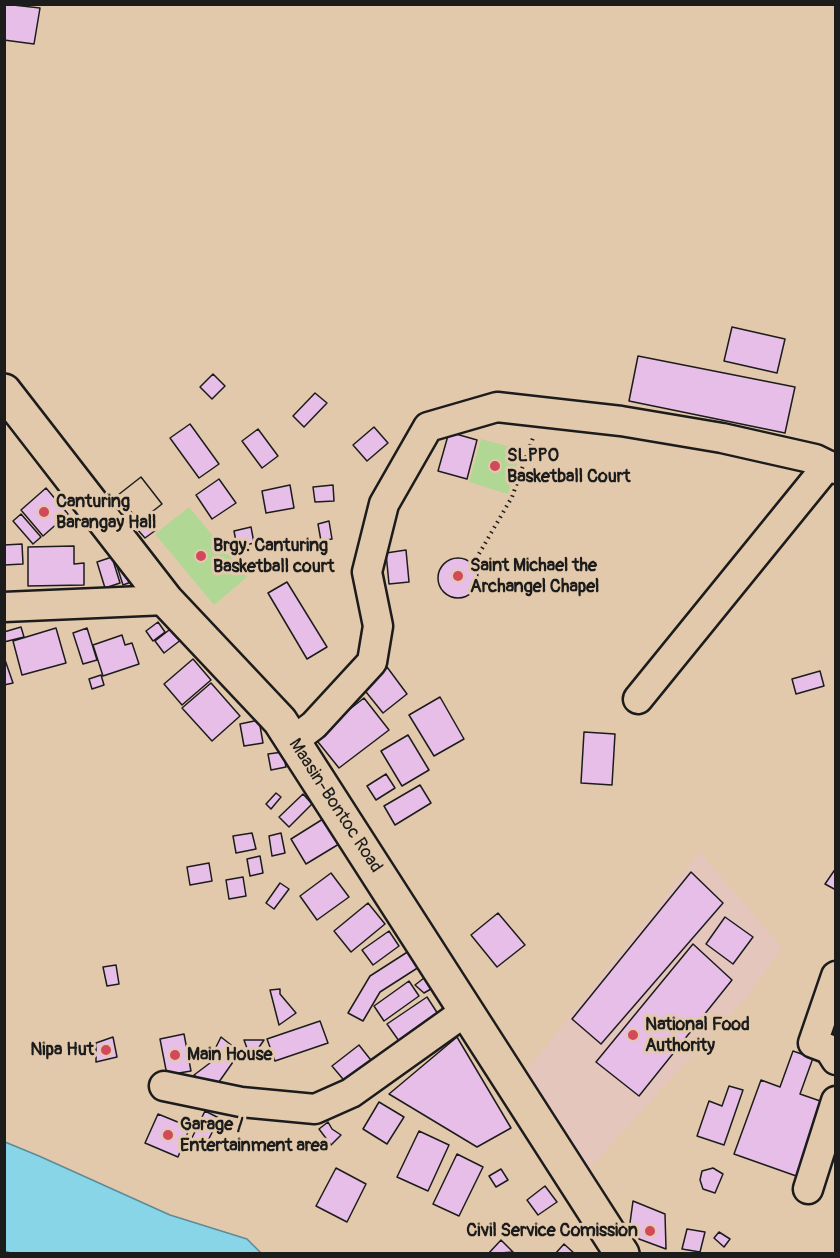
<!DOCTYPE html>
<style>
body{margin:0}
#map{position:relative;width:840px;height:1258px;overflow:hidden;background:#e3c9ab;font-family:Pangolin,sans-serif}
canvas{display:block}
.frame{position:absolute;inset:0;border:6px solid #1c1c1c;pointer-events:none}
</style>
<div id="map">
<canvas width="840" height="1258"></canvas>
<div class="frame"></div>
</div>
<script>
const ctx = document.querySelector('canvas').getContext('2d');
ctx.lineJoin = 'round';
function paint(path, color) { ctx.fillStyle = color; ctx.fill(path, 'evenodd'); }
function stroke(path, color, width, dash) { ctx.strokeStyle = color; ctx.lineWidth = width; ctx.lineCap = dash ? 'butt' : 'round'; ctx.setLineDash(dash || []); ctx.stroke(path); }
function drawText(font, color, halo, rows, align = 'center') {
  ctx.font = font + ' Pangolin,sans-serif'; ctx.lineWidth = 6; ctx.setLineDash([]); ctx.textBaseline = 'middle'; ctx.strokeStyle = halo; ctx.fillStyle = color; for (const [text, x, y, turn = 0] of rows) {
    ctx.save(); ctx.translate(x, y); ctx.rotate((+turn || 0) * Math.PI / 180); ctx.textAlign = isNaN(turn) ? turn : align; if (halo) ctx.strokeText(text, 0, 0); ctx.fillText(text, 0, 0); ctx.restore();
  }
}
const built = new Path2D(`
 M 700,852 L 782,948 L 749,994 L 588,1169 L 523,1075 Z`);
const green = new Path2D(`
 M 481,439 L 521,450 L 508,494 L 469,482 Z
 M 189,507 L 247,577 L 214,605 L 155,534 Z`);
const water = new Path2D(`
 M 5,1142 L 39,1156 L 170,1215 L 247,1239 L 261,1253 L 13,1254 L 5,1251 Z`);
const building = new Path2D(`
 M 4,4 L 40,8 L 34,44 L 4,40 Z
 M 732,327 L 785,339 L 777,373 L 724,361 Z
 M 638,356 L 795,387 L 785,433 L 629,401 Z
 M 213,374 L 225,386 L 212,399 L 200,387 Z
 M 315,393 L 327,403 L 304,427 L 293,416 Z
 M 190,424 L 219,464 L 199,478 L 170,438 Z
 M 374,427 L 388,443 L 367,461 L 353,445 Z
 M 258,429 L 278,456 L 262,468 L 242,441 Z
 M 449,432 L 477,440 L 467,479 L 438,471 Z
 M 141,477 L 162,504 L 139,522 L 118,495 Z
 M 141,477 L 162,504 L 139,522 L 118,495 Z
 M 219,479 L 236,503 L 212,519 L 196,495 Z
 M 290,485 L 294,508 L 266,513 L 262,491 Z
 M 333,485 L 334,501 L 315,502 L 313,487 Z
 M 46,488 L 68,514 L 43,536 L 21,510 Z
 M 21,514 L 41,537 L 33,544 L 13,521 Z
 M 148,521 L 156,530 L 145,538 L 137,529 Z
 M 329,521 L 332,539 L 321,541 L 318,524 Z
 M 251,527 L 254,543 L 237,547 L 234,531 Z
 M 22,544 L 23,564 L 4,565 L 4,545 Z
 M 74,546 L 74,564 L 84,563 L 84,585 L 28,586 L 28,547 Z
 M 406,550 L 409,582 L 389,584 L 386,553 Z
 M 112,557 L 120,583 L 105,588 L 97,562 Z
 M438 578a20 20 0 1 1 40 0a20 20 0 1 1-40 0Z
 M 116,563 L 139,579 L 123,585 Z
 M 287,582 L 327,647 L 307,659 L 268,593 Z
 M 158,622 L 165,632 L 153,641 L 146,631 Z
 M 21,627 L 24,637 L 4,642 L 4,632 Z
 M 173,627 L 182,639 L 164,653 L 155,641 Z
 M 56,628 L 66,663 L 22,675 L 13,641 Z
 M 87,628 L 97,660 L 83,664 L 73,633 Z
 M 122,635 L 125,645 L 132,643 L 139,664 L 103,676 L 93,645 Z
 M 4,657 L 13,683 L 4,685 Z
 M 193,659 L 211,680 L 182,705 L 164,684 Z
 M 387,667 L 407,694 L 383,713 L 362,687 Z
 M 820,671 L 824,686 L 796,694 L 792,679 Z
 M 101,675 L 104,685 L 92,689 L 89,679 Z
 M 211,683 L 240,716 L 212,741 L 182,708 Z
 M 440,697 L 464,739 L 434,756 L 409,715 Z
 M 364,698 L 389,730 L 339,768 L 314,737 Z
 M 259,720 L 263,743 L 244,746 L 240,724 Z
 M 584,732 L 615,734 L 612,785 L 581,783 Z
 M 408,735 L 429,770 L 402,786 L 381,751 Z
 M 283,752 L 286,767 L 271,770 L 268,754 Z
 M 386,774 L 395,788 L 376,800 L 367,786 Z
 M 420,785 L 431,803 L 395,825 L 384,806 Z
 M 276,793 L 281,797 L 271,809 L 266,804 Z
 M 303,794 L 312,804 L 289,827 L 279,817 Z
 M 323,819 L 339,844 L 306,864 L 291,839 Z
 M 252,833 L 256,849 L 236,853 L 233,836 Z
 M 281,833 L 285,853 L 272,856 L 269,836 Z
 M 260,856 L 263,873 L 250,876 L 247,859 Z
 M 209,863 L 212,881 L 190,885 L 187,867 Z
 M 836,868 L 836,890 L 825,884 Z
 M 691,872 L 723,903 L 601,1044 L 572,1019 Z
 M 331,873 L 349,897 L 317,920 L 300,896 Z
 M 243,877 L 246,896 L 229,899 L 226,880 Z
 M 280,883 L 289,889 L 274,909 L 266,903 Z
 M 368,903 L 385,924 L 351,952 L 334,931 Z
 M 498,913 L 525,945 L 497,967 L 471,935 Z
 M 725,917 L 753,937 L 733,964 L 706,944 Z
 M 389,931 L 399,946 L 373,965 L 362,950 Z
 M 693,944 L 732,980 L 639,1096 L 596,1062 Z
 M 409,951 L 419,967 L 380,992 L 363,1021 L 348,1013 L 370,976 Z
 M 116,965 L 119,984 L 107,986 L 103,967 Z
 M 424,978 L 431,978 L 436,986 L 424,993 L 415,985 Z
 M 409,981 L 419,996 L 384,1021 L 374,1006 Z
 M 280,989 L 280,994 L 296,1013 L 279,1025 L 270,990 Z
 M 427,997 L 438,1014 L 399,1041 L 387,1024 Z
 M 320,1021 L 328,1043 L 275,1061 L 267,1039 Z
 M 184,1034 L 191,1071 L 167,1075 L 160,1039 Z
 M 113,1037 L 117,1057 L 96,1062 L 96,1043 Z
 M 221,1037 L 240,1052 L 214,1089 L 194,1075 L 218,1057 L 216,1047 Z
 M 457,1037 L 511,1128 L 477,1147 L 389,1094 Z
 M 244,1040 L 264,1040 L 251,1059 Z
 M 359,1045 L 374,1064 L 348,1085 L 332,1066 Z
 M 793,1051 L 813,1058 L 800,1094 L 826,1103 L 799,1177 L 734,1154 L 761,1080 L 780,1087 Z
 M 729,1086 L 743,1090 L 724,1145 L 697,1136 L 709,1101 L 722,1106 Z
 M 379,1102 L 404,1117 L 387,1144 L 363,1129 Z
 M 205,1111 L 219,1118 L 203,1151 L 189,1144 Z
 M 158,1114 L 190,1127 L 178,1157 L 145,1143 Z
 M 328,1122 L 332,1129 L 341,1135 L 331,1145 L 319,1129 Z
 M 419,1131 L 449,1145 L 428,1191 L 397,1177 Z
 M 457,1154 L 483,1167 L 459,1216 L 433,1204 Z
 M 336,1168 L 366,1184 L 347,1222 L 316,1206 Z
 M 713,1168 L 723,1174 L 715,1193 L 703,1189 L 700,1180 L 702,1171 Z
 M 501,1169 L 508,1180 L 496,1187 L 489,1176 Z
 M 545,1186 L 557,1202 L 538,1215 L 527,1200 Z
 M 633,1201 L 665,1214 L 666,1249 L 639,1239 L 630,1223 Z
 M 687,1229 L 705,1232 L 700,1252 L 682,1249 Z
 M 719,1232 L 730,1239 L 724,1247 L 714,1238 Z
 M 501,1240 L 513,1252 L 488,1254 Z
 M 564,1244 L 575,1254 L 555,1254 Z`);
const path = new Path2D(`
 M 476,559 L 512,497 L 534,435`);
const minor = new Path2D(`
 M 4,607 L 166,600
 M 638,699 L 828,465
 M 293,741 L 314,725 L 372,662 L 378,626 L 367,572 L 384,504 L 428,427 L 497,407 L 621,421 L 722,438 L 815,459 L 836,469
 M 836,976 L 813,1043 L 829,1049 L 836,1060
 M 164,1086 L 241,1102 L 315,1109 L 351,1093 L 466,1011
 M 808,1189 L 836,1101`);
const major = new Path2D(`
 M 4,391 L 166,600 L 280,721 L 622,1254`);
const markers = [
 [495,466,6,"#d1495b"],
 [44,512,6,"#d1495b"],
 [201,556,6,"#d1495b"],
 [458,576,6,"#d1495b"],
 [633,1035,6,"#d1495b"],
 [106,1050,6,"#d1495b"],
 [175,1055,6,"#d1495b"],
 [168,1135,6,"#d1495b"],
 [650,1231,6,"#d1495b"]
];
const poiNames = [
 ["SLPPO",507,456],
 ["Basketball Court",507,477],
 ["Canturing",56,502],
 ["Barangay Hall",56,523],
 ["Brgy. Canturing",213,546],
 ["Basketball court",213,567],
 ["Saint Michael the",470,566],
 ["Archangel Chapel",470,587],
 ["National Food",645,1025],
 ["Authority",645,1046],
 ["Nipa Hut",94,1050,"right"],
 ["Main House",187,1055],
 ["Garage /",180,1125],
 ["Entertainment area",180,1146],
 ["Civil Service Comission",638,1231,"right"]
];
const streetNames = [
 ["Maasin-Bontoc Road",335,806,57]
];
paint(built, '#e4c6bd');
paint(green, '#b0d794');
paint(water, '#88d5e7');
stroke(water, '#5d8b96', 1.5);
paint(building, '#e6bee7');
stroke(building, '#1c1c1c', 1.5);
stroke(minor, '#1c1c1c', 33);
stroke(major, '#1c1c1c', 38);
stroke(path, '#1c1c1c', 4, [1.5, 4.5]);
stroke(minor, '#e3c9ab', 28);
stroke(major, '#e3c9ab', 33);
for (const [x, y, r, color] of markers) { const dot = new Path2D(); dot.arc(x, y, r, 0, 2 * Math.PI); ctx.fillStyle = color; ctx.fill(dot); stroke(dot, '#e3c9ab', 2); }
drawText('bold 18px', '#1c1c1c', '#e3c9ab', poiNames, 'left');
drawText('18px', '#1c1c1c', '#e3c9ab', streetNames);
</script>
